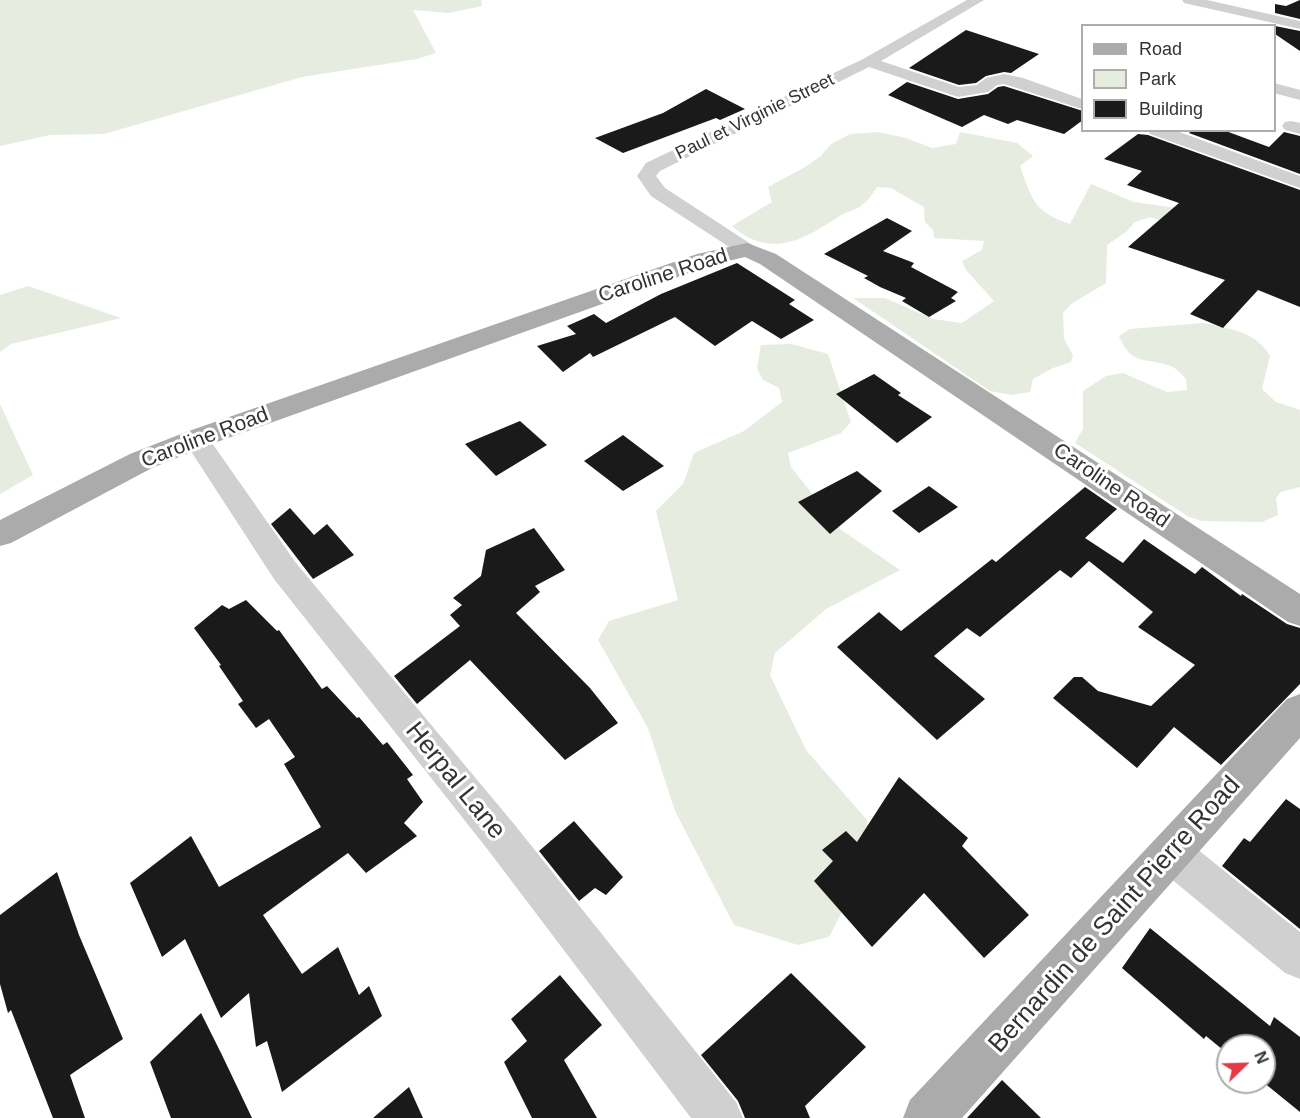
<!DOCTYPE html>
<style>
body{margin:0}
#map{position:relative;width:1300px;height:1118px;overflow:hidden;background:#fff;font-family:Arial,sans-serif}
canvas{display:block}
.legend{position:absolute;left:1081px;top:24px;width:195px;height:108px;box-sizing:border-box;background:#fff;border:2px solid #adadad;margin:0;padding:8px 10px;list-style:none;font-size:18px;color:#333}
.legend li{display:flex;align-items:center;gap:12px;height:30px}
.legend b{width:30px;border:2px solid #adadad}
.north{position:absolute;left:1216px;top:1034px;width:60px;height:60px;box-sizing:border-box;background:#fff;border:2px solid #adadad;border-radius:50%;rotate:67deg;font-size:16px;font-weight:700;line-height:24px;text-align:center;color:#333}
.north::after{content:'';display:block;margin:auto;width:21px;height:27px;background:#e63946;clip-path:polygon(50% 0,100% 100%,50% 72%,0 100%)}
</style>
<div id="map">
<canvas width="1300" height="1118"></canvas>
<ul class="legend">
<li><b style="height:8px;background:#ababab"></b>Road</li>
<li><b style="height:16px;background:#e6ecdf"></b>Park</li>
<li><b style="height:16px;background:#1a1a1a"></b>Building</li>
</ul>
<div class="north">N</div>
</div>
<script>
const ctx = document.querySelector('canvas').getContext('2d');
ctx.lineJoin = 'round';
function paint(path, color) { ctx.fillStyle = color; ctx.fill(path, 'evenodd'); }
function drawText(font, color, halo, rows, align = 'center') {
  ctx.font = font + ' Arial,sans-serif'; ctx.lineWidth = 6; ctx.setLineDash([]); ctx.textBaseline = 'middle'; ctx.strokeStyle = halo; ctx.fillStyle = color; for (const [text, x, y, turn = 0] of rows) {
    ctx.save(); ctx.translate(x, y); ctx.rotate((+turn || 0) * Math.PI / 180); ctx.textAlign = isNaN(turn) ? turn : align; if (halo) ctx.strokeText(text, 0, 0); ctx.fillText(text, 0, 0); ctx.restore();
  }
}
const green = new Path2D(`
 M 0,0 L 481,0 L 482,6 L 449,13 L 413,10 L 436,53 L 417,59 L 302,77 L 104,134 L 50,135 L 0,146 Z
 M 878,132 L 906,138 L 932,148 L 956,144 L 960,132 L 1017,143 L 1033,156 L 1020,166 C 1032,200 1034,212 1070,224 L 1091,184 L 1134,202 L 1176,208 L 1195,232 L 1150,217 L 1135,222 L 1126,232 L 1107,245 L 1106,283 L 1071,304 L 1063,313 L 1064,338 L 1073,356 L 1071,362 L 1053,368 L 1033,379 L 1030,392 L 1012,395 L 990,391 L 853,298 L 885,298 L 933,319 L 962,323 L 994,301 L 966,270 L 962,261 L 982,250 L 984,241 L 934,238 L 933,230 L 925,222 L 924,207 L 891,188 L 877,187 C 873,193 868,201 862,205 C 857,210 848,211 841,215 C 805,239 771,260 732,226 L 772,202 L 768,187 L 805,167 L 821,156 L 831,144 L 850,134 Z
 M 28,286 L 121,318 L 11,344 L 0,352 L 0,295 Z
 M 1203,323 C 1230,329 1256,331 1270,356 L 1262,389 L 1276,402 L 1300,410 L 1300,487 L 1281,492 L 1276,498 L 1278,515 L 1262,522 L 1202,521 L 1189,517 L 1075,443 L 1083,429 L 1083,391 L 1106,376 L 1123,373 L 1167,392 L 1187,390 L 1186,379 C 1181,374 1176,368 1171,366 C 1145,357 1131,366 1119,336 L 1130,329 Z
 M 791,344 L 828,354 L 851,422 L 841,433 L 788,453 L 791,467 L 840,529 L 900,570 L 826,609 L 775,653 L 770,675 L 806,750 L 867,820 L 874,850 L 829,937 L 798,945 L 734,925 L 675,811 L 648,728 L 598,640 L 609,621 L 678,600 L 656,511 L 683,484 L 694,453 L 744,431 L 782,402 L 779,388 L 763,380 L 757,368 L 761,345 Z
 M 0,404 L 33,475 L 0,494 Z`);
const building = new Path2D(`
 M 1300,0 L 1300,19 L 1275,13 L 1275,4 L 1286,6 Z
 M 1275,26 L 1300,31 L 1300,51 L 1275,34 Z
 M 966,30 L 1039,54 L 1011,73 L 1004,72 L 986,76 L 976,83 L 959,85 L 909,68 Z
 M 907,82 L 958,99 L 988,94 L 998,87 L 1004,86 L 1083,111 L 1083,120 L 1064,134 L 1017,120 L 1008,124 L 984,115 L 962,127 L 888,95 Z
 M 706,89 L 745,109 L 720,120 L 716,118 L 623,153 L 595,138 L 663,113 Z
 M 1192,130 L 1223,130 L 1269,147 L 1284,132 L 1300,136 L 1300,174 L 1189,133 Z
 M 1138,134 L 1148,135 L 1300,190 L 1300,307 L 1258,290 L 1223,328 L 1190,314 L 1225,280 L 1128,247 L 1179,203 L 1127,185 L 1142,171 L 1104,159 Z
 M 887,218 L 912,231 L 883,251 L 914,263 L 911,267 L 958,292 L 951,298 L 956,301 L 929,317 L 902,301 L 906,298 L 880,287 L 864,278 L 868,276 L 824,254 Z
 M 737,263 L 795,300 L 789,304 L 814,320 L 781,339 L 752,321 L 715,346 L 675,317 L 593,357 L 590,353 L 563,372 L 537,346 L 576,334 L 567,326 L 594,314 L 606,323 L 661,294 Z
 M 874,374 L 901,393 L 898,395 L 932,417 L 897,443 L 836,394 Z
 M 520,421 L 547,445 L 496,476 L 465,444 Z
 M 623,435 L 664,466 L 623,491 L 584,461 Z
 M 857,471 L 882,491 L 830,534 L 798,502 Z
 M 929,486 L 958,507 L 919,533 L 892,511 Z
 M 1085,487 L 1117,509 L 1085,538 L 1123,563 L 1144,539 L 1195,574 L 1202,567 L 1241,596 L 1242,594 L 1287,624 L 1300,628 L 1300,684 L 1221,765 L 1174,727 L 1137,768 L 1053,698 L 1074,677 L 1082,677 L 1098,691 L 1151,706 L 1195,665 L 1138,627 L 1153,612 L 1089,561 L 1071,578 L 1060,570 L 980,637 L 967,628 L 934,656 L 985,699 L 937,740 L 837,647 L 879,612 L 901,631 L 992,559 L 996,562 Z
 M 290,508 L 314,535 L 327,524 L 354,555 L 313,579 L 271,524 Z
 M 534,528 L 565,570 L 535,586 L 540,592 L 516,613 L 590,688 L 618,723 L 565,760 L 470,660 L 417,704 L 394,676 L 460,626 L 450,615 L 462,605 L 453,598 L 481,576 L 486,550 Z
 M 246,600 L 277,631 L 279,630 L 322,689 L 327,686 L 357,718 L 359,717 L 383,745 L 387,742 L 413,775 L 407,779 L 423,802 L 404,823 L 417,836 L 366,873 L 348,853 L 263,915 L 302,974 L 338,947 L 359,995 L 369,986 L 382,1016 L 282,1092 L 267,1041 L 256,1047 L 249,993 L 221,1018 L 185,939 L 162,957 L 130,883 L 191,836 L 219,887 L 321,827 L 284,764 L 295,757 L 269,719 L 256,728 L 238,704 L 243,701 L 219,666 L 221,665 L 194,628 L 222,605 L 229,609 Z
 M 899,777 L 968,838 L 962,846 L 1029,915 L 984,958 L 924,893 L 872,947 L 814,881 L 833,861 L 822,850 L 846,831 L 857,842 Z
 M 1286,799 L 1300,809 L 1300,929 L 1222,866 L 1244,838 L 1250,842 Z
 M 574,821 L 623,877 L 606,895 L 595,888 L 579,901 L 539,851 Z
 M 57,872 L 79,935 L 123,1039 L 70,1075 L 85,1118 L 53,1118 L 11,1010 L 8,1013 L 0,984 L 0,915 Z
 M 1150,928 L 1270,1026 L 1274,1017 L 1300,1037 L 1300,1112 L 1263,1082 L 1264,1046 L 1228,1046 L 1228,1054 L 1206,1036 L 1204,1039 L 1122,968 Z
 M 791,973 L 866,1047 L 805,1106 L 810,1118 L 745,1118 L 738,1101 L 701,1055 Z
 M 560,975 L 602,1025 L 564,1060 L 597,1118 L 532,1118 L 504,1062 L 527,1041 L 511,1019 Z
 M 201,1013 L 222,1055 L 252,1118 L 171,1118 L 150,1062 Z
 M 1002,1080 L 1041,1118 L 967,1118 Z
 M 409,1087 L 423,1118 L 373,1118 Z`);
const minor = new Path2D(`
 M 967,0 L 984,0 L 881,61 L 959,87 L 977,85 L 986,78 L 1004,74 L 1023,78 L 1082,99 L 1082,109 L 1004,84 L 997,85 L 988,92 L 958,97 L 869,67 L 660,171 L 656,176 L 665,188 L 754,246 L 757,250 L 754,254 L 747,256 L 740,254 L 651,196 L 637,176 L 646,163 L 863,59 Z
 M 1182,0 L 1207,0 L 1300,21 L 1300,29 L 1184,3 Z
 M 1274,83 L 1300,90 L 1300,100 L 1274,93 Z
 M 1291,121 L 1300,123 L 1300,134 L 1285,130 L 1282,126 L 1285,122 Z
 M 1148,130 L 1174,130 L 1300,176 L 1300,188 L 1150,134 Z
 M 196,430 L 205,433 L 296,563 L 514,824 L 736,1102 L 743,1118 L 691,1118 L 488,850 L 274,579 L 183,439 L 187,433 Z
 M 1172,835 L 1186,840 L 1300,932 L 1300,979 L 1285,973 L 1158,868 L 1153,854 L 1158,840 Z`);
const major = new Path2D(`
 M 747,243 L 776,254 L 1300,594 L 1300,626 L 1288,622 L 760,264 L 745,257 L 711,265 L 206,446 L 152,468 L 11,543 L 0,546 L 0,520 L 130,454 L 186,432 L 697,254 Z
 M 1300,694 L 1300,738 L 962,1118 L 903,1118 L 910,1100 L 1287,699 Z`);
const farStreetnames = [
 ["Paul et Virginie Street",755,117,-26]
];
const streetNames = [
 ["Caroline Road",663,276,-18],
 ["Caroline Road",205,438,-21],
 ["Caroline Road",1111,486,34]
];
const nearStreetnames = [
 ["Herpal Lane",455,781,51],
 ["Bernardin de Saint Pierre Road",1115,915,-48]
];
paint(green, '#e6ecdf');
paint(building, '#1a1a1a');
paint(minor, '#d0d0d0');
paint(major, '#ababab');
drawText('18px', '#333', '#fff', farStreetnames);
drawText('21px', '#333', '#fff', streetNames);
drawText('26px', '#333', '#fff', nearStreetnames);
</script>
